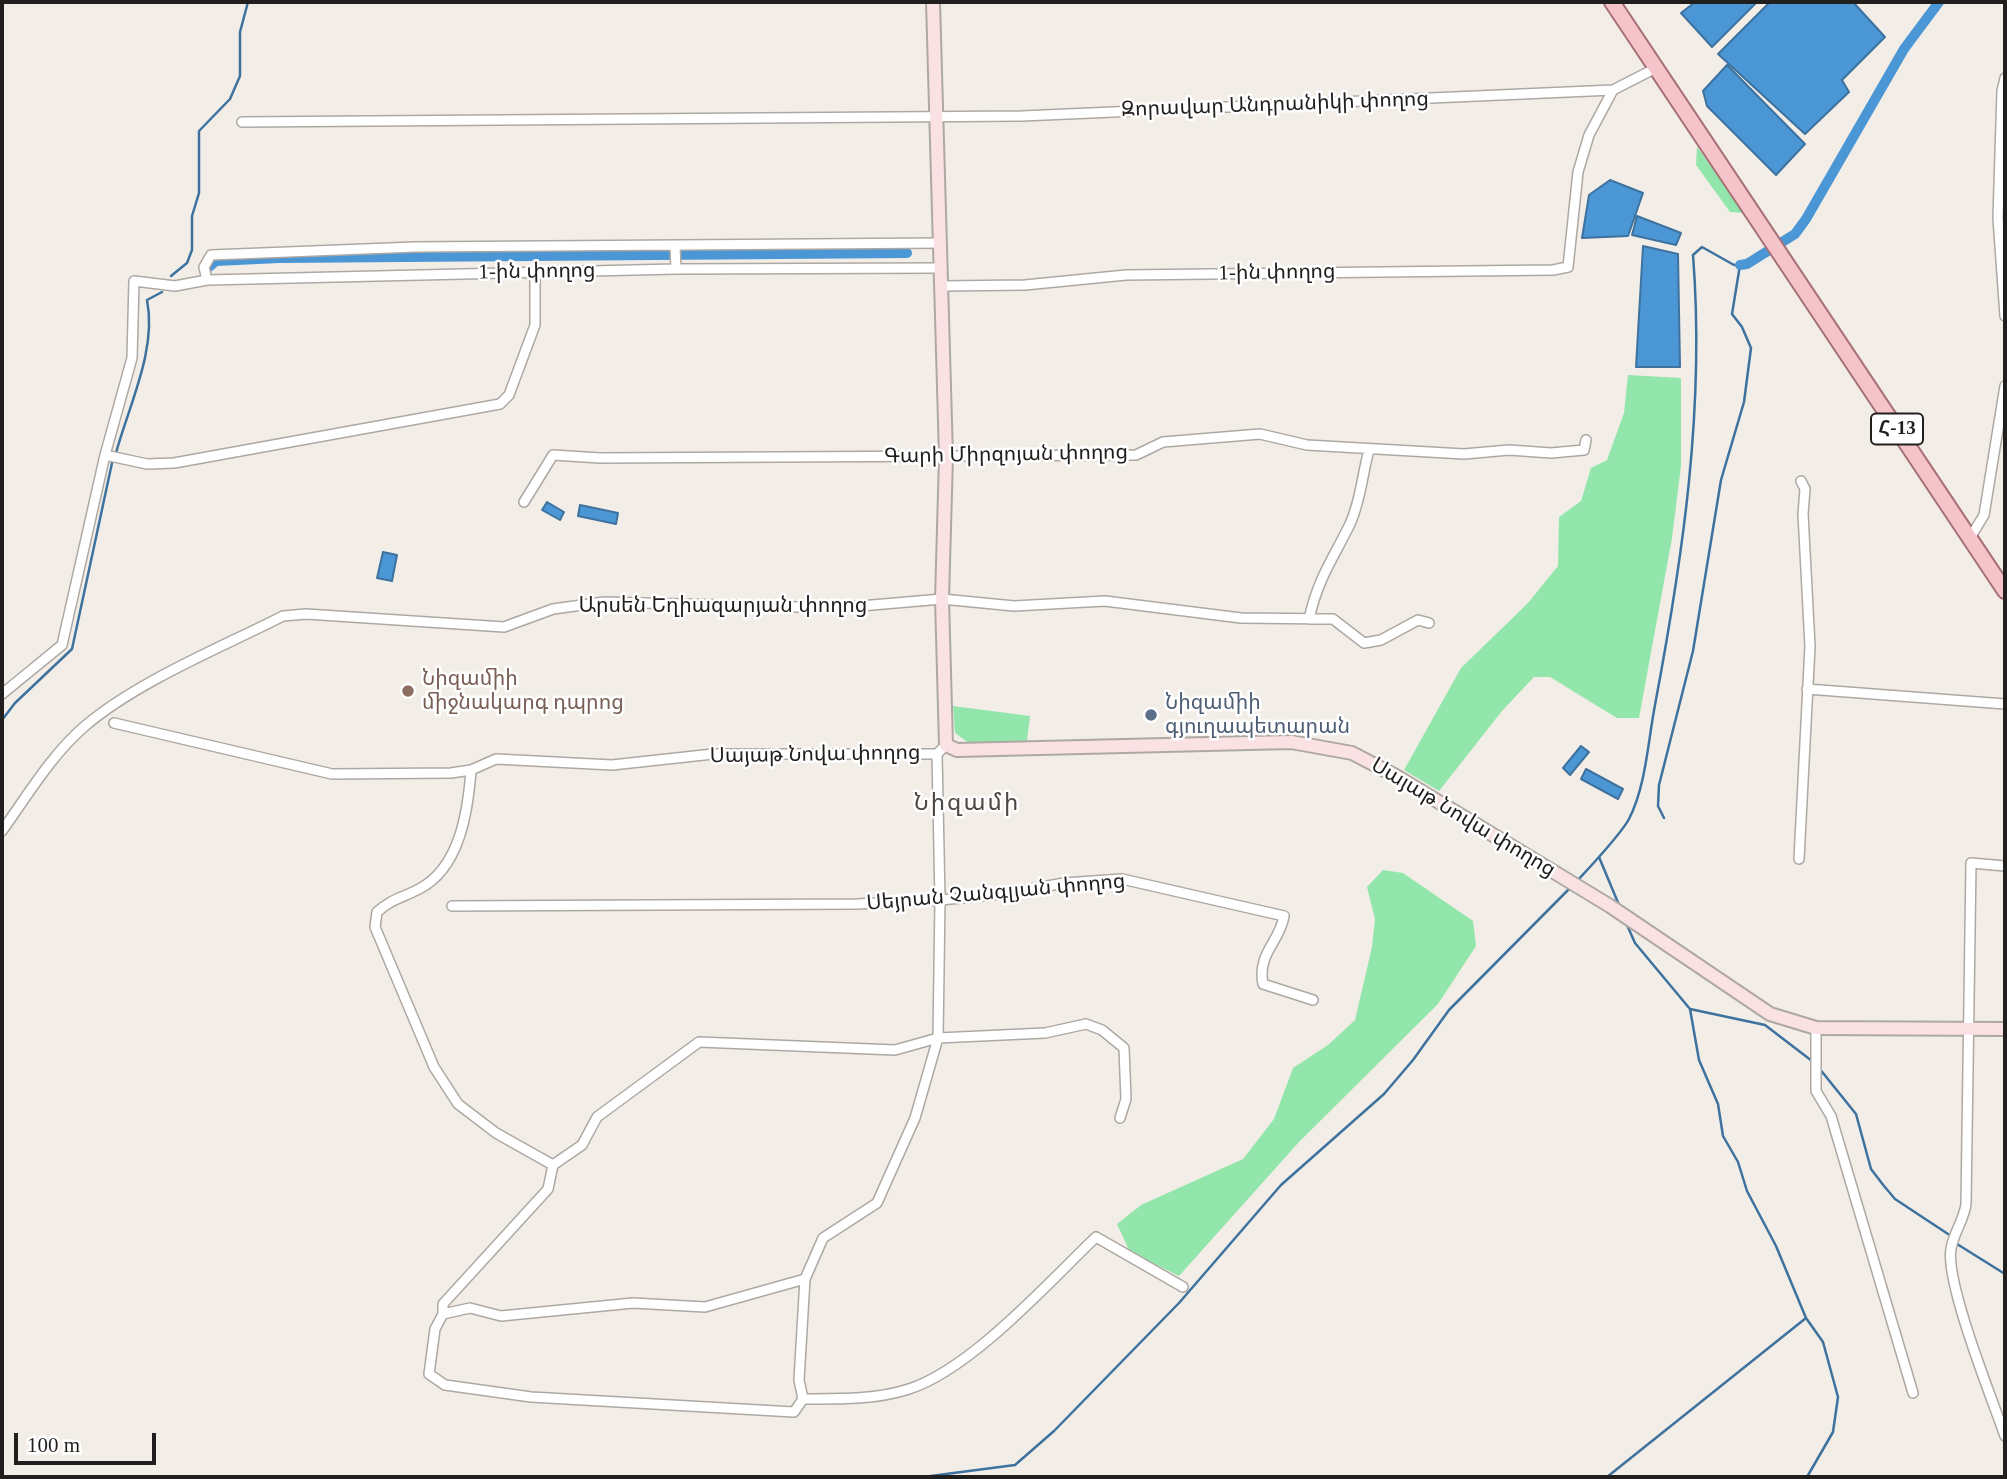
<!DOCTYPE html>
<meta charset="utf-8">
<style>
body{margin:0}
#map{position:relative;width:2007px;height:1479px;overflow:hidden;background:#f3ede7;font-family:"Times New Roman",serif}
canvas{display:block}
.frame{position:absolute;inset:0;border:4px solid #211f1d;pointer-events:none}
.scale{position:absolute;left:14px;top:1433px;width:142px;height:32px;box-sizing:border-box;border:4px solid #211f1d;border-top:0;padding-left:9px;font-size:21px;line-height:24px;white-space:nowrap;color:#211f1d;-webkit-text-stroke:5px #fff;paint-order:stroke}
</style>
<div id="map">
<canvas width="2007" height="1479"></canvas>
<div class="frame"></div>
<div class="scale">100 m</div>
</div>
<script>
const ctx = document.querySelector('canvas').getContext('2d');
ctx.lineJoin = 'round';
function paint(path, color) { ctx.fillStyle = color; ctx.fill(path, 'evenodd'); }
function stroke(path, color, width, dash) { ctx.strokeStyle = color; ctx.lineWidth = width; ctx.lineCap = dash ? 'butt' : 'round'; ctx.setLineDash(dash || []); ctx.stroke(path); }
function drawText(font, color, halo, rows, align = 'center') {
  ctx.font = font + ' "Times New Roman","Noto Sans Armenian",serif'; ctx.lineWidth = 5; ctx.setLineDash([]); ctx.textBaseline = 'middle'; ctx.strokeStyle = halo; ctx.fillStyle = color; for (const [text, x, y, turn = 0] of rows) {
    ctx.save(); ctx.translate(x, y); ctx.rotate((+turn || 0) * Math.PI / 180); ctx.textAlign = isNaN(turn) ? turn : align; if (halo) ctx.strokeText(text, 0, 0); ctx.fillText(text, 0, 0); ctx.restore();
  }
}
const green = new Path2D(`
 M 1697,147 L 1745,213 L 1730,212 L 1696,165 Z
 M 1628,375 L 1681,378 L 1681,466 L 1672,538 L 1639,718 L 1617,718 L 1550,677 L 1534,677 L 1502,711 L 1439,791 L 1404,770 L 1461,668 L 1528,603 L 1558,566 L 1559,517 L 1581,501 L 1591,468 L 1607,460 L 1624,413 Z
 M 953,706 L 1030,716 L 1027,741 L 969,743 L 955,733 Z
 M 1383,870 L 1403,873 L 1473,921 L 1476,946 L 1438,1004 L 1299,1142 L 1179,1276 L 1130,1252 L 1117,1224 L 1141,1205 L 1243,1159 L 1274,1119 L 1293,1068 L 1328,1045 L 1355,1020 L 1372,947 L 1375,919 L 1367,887 Z`);
const water = new Path2D(`
 M 1695,2 L 1757,2 L 1712,47 L 1681,13 Z
 M 1770,2 L 1853,2 L 1885,37 L 1842,80 L 1849,92 L 1805,134 L 1718,54 Z
 M 1727,65 L 1805,144 L 1776,175 L 1707,106 L 1703,91 Z
 M 1610,180 L 1643,193 L 1628,236 L 1582,238 L 1589,195 Z
 M 1637,216 L 1681,233 L 1676,245 L 1632,235 Z
 M 1643,246 L 1678,254 L 1680,367 L 1636,367 Z
 M 547,502 L 564,512 L 560,520 L 542,510 Z
 M 580,505 L 618,513 L 616,524 L 578,516 Z
 M 383,552 L 397,555 L 392,581 L 377,578 Z
 M 1581,746 L 1589,752 L 1570,775 L 1563,768 Z
 M 1586,769 L 1623,789 L 1618,799 L 1581,779 Z`);
const stream = new Path2D(`
 M 171,276 L 187,263 L 192,250 L 192,216 L 199,193 L 199,131 L 230,99 L 240,76 L 240,32 L 248,2
 M 116,453 C 129,405 157,350 147,300 L 162,292
 M 2,720 L 15,703 L 72,649 L 112,463
 M 1599,857 L 1619,905
 M 1578,880 C 1590,867 1621,834 1629,819 C 1646,786 1648,741 1655,705 C 1683,556 1705,407 1693,255 L 1702,247 L 1734,265 L 1740,265 L 1732,314 L 1742,327 L 1751,348 L 1744,402 L 1721,480 L 1693,651 L 1659,785 L 1658,806 L 1664,818
 M 1627,925 L 1635,943 L 1690,1009 L 1765,1025 L 1812,1061
 M 1690,1009 L 1699,1060 L 1718,1104 L 1723,1136 L 1738,1162 L 1747,1191 L 1776,1246 L 1806,1318 L 1823,1342 L 1838,1397 L 1833,1432 L 1807,1477
 M 1819,1068 L 1856,1114 L 1871,1169 L 1884,1186 L 1895,1199 L 1948,1234
 M 1957,1244 L 2005,1274
 M 923,1477 L 1015,1465 L 1054,1431 L 1179,1303 L 1281,1185 L 1384,1094 L 1413,1060 L 1449,1010 L 1571,887
 M 1607,1477 L 1806,1318`);
const canal = new Path2D(`
 M 1740,265 L 1747,264 L 1795,234 L 1806,219 L 1904,49 L 1939,2
 M 209,267 L 216,261 L 279,258 L 907,253`);
const street = new Path2D(`
 M 2005,78 L 2002,91 L 1998,218 L 2005,316
 M 242,122 L 1022,116 L 1613,90
 M 675,246 L 676,269
 M 207,280 L 204,267 L 211,255 L 415,247 L 941,243
 M 942,286 L 1025,285 L 1126,275 L 1553,270 L 1568,267 L 1578,172 L 1589,135 L 1613,90 L 1656,68
 M 105,455 L 147,464 L 174,463 L 500,404 L 509,395 L 535,325 L 535,272
 M 524,502 L 553,455 L 600,458 L 1136,455 L 1163,442 L 1260,434 L 1307,445 L 1464,454 L 1509,450 L 1551,453 L 1584,450 L 1586,440
 M 1970,538 L 1984,515 L 2005,386
 M 1309,619 C 1318,578 1333,559 1350,524 C 1361,500 1362,475 1369,450
 M 1807,689 L 2005,704
 M 2,694 L 62,645 L 105,455 L 132,358 L 134,281 L 175,286 L 207,280 L 676,269 L 942,268
 M 114,723 L 332,774 L 451,773 L 471,770 L 496,759 L 612,765 L 713,754 L 937,754 L 946,745
 M 471,770 C 468,811 460,868 419,889 C 402,898 393,898 377,912 L 375,927 L 434,1067 L 458,1104 L 496,1133 L 553,1165
 M 2,831 C 27,796 52,754 85,726 C 138,681 220,648 283,616 L 306,614 L 504,627 L 553,609 L 604,602 L 837,608 L 942,599 L 1014,606 L 1105,601 L 1241,618 L 1333,619 L 1364,643 L 1381,640 L 1418,620 L 1429,623
 M 1799,859 L 1810,646 L 1803,514 L 1805,489 L 1801,481
 M 452,906 L 857,904 L 940,900 L 1004,894 L 1064,883 L 1122,879 L 1284,916 C 1280,942 1257,953 1263,984 L 1313,1000
 M 1816,1028 L 1816,1091 L 1831,1116 L 1913,1393
 M 553,1165 L 582,1145 L 597,1117 L 699,1042 L 895,1050 L 938,1038 L 1045,1033 L 1086,1024 L 1102,1030 L 1124,1048 L 1126,1099 L 1120,1118
 M 805,1279 L 705,1307 L 633,1303 L 501,1316 L 470,1308 L 443,1314 L 435,1329 L 429,1374 L 445,1385 L 531,1397 L 794,1412 L 803,1399 L 799,1380 L 805,1279 L 823,1238 L 877,1203 L 915,1118 L 938,1038 L 940,900 L 937,754
 M 443,1314 L 443,1304 L 548,1189 L 553,1165
 M 803,1399 C 838,1399 875,1400 909,1389 C 971,1369 1048,1283 1096,1237 L 1183,1287
 M 2005,1436 C 1992,1399 1945,1282 1951,1249 C 1953,1234 1964,1220 1966,1204 L 1971,863 L 2005,866`);
const secondary = new Path2D(`
 M 933,2 L 946,457 L 942,599 L 946,745 L 957,750 L 1291,742 L 1352,753 L 1396,776 L 1610,906 L 1770,1014 L 1816,1028 L 2005,1029`);
const primary = new Path2D(`
 M 1612,2 L 2005,591`);
const markers = [
 [408,691,7,"#8d6e63"],
 [1151,715,7,"#5c6f8a"]
];
const shields = [
 [1897,429,52]
];
const shieldNames = [
 ["Հ-13",1897,429]
];
const streetNames = [
 ["Զորավար Անդրանիկի փողոց",1275,105,-2],
 ["1-ին փողոց",537,272,-1],
 ["1-ին փողոց",1277,273,-1],
 ["Գարի Միրզոյան փողոց",1006,455,-1],
 ["Արսեն Եղիազարյան փողոց",723,606],
 ["Սայաթ Նովա փողոց",815,755,-1],
 ["Սայաթ Նովա փողոց",1463,818,31],
 ["Սեյրան Չանգլյան փողոց",996,893,-5]
];
const educationNames = [
 ["Նիզամիի",422,679],
 ["միջնակարգ դպրոց",422,703]
];
const serviceNames = [
 ["Նիզամիի",1165,703],
 ["գյուղապետարան",1165,727]
];
const quarterNames = [
 ["Նիզամի",967,804]
];
paint(green, '#93e6ab');
paint(water, '#4b96d5');
stroke(water, '#3e729e', 2);
stroke(stream, '#3e729e', 2.5);
stroke(canal, '#4b96d5', 10);
stroke(street, '#aea8a3', 12);
stroke(secondary, '#aea8a3', 16);
stroke(primary, '#a77076', 18);
stroke(street, '#fff', 9);
stroke(secondary, '#fae1e4', 12);
stroke(primary, '#f5c4ca', 14);
for (const [x, y, r, color] of markers) { const dot = new Path2D(); dot.arc(x, y, r, 0, 2 * Math.PI); ctx.fillStyle = color; ctx.fill(dot); stroke(dot, '#fff', 2.5); }
for (const [x, y, w] of shields) { const box = new Path2D(); box.roundRect(x - w / 2, y - 15.5, w, 31, 5); ctx.fillStyle = '#fff'; ctx.fill(box); stroke(box, '#211f1d', 2); }
drawText('bold 19px', '#211f1d', null, shieldNames);
drawText('21px', '#211f1d', '#fff', streetNames);
drawText('21px', '#785e54', '#fff', educationNames, 'left');
drawText('21px', '#4e5e75', '#fff', serviceNames, 'left');
ctx.letterSpacing = '2px';
drawText('24px', '#4e4944', '#fff', quarterNames);
ctx.letterSpacing = '0px';
</script>
